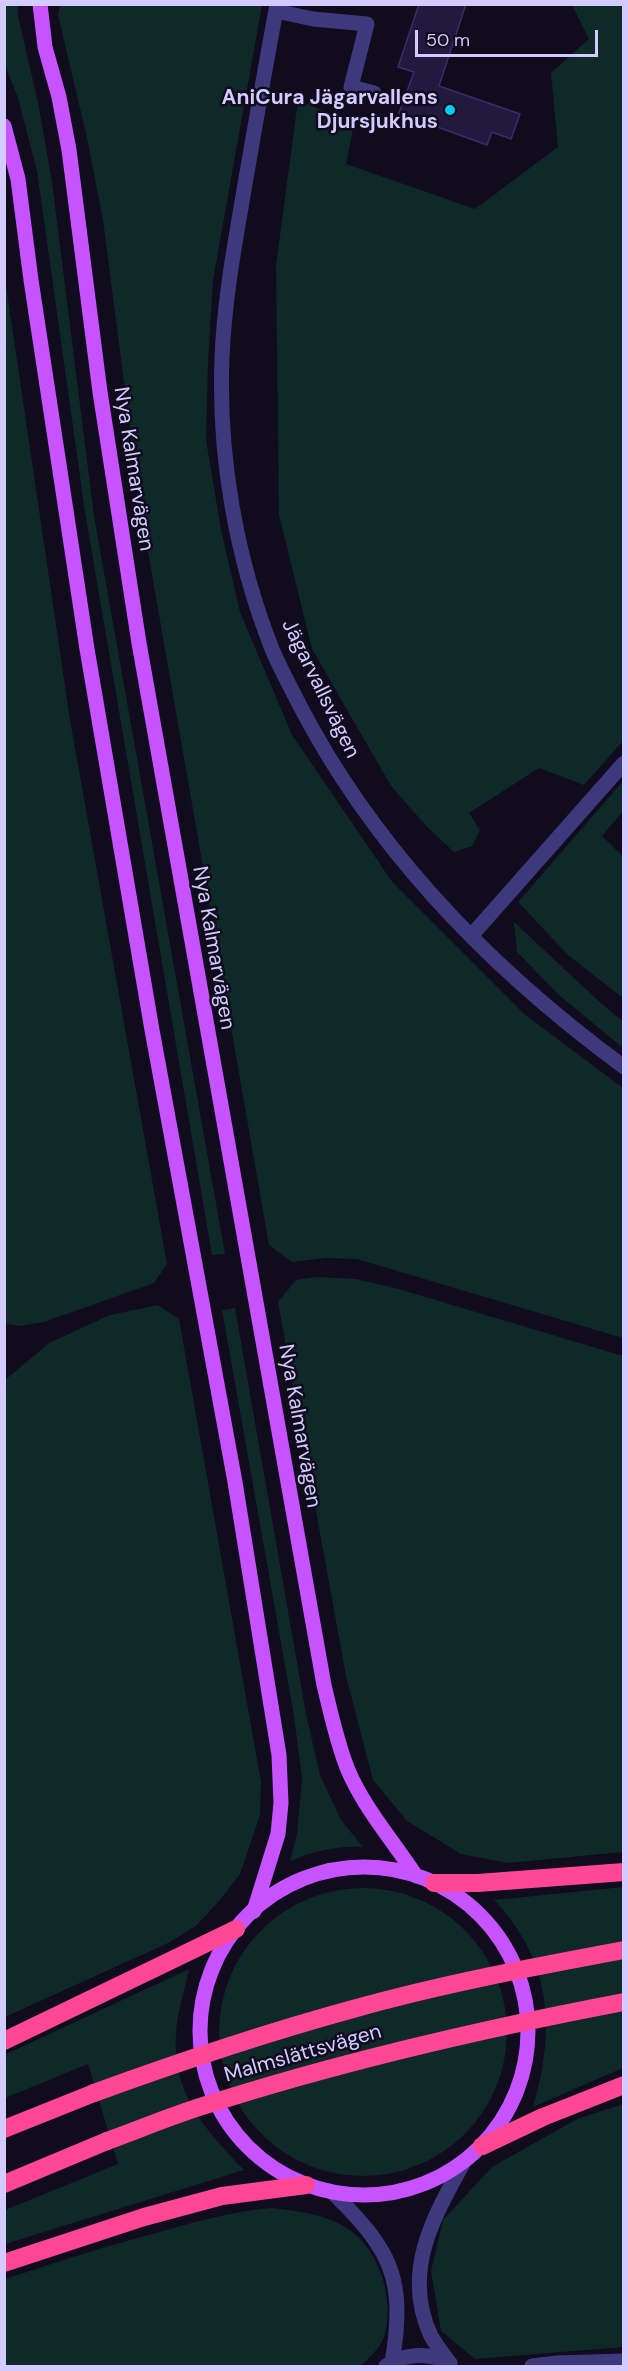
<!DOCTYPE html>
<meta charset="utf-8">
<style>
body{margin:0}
#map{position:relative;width:628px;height:2371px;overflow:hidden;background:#100c1e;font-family:"DM Sans",sans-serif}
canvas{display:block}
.frame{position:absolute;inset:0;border:6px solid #d3cafe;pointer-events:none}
.scale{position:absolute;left:415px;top:30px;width:183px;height:27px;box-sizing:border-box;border:3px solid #d3cafe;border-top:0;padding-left:8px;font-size:18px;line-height:21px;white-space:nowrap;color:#d3cafe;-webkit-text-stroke:4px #100c1e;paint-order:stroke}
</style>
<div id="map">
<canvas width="628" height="2371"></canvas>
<div class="frame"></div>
<div class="scale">50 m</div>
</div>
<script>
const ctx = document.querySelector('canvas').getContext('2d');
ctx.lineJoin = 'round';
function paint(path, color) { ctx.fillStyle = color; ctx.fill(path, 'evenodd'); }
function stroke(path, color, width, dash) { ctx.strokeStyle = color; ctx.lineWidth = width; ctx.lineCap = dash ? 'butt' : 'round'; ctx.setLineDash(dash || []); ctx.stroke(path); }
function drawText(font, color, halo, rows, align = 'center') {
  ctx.font = font + ' "DM Sans",sans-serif'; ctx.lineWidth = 5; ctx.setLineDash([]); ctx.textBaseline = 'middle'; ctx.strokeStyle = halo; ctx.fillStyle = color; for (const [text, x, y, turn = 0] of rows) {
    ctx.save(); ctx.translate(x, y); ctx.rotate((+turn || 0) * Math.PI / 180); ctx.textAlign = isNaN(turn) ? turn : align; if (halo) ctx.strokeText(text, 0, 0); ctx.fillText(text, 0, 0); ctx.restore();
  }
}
const green = new Path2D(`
 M 5,4 L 18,5 L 18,16 L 38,102 L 52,182 L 94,516 L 225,1254 L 212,1255 L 85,512 L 37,171 L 18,98 L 5,65 Z
 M 60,5 L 262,5 L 213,280 L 208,363 L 206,440 L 221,530 L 240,612 L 292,735 L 393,883 L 524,1014 L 623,1088 L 623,1338 L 357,1259 L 326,1258 L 292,1262 L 269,1245 L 140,506 L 103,220 L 87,138 L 58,15 Z
 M 572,5 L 623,5 L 623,741 L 584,785 L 539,768 L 469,813 L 480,830 L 472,846 L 454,852 L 429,829 L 391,786 L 312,649 L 279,515 L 276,266 L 298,100 L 354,124 L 346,164 L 475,209 L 558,147 L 551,73 L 589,39 Z
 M 4,272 L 70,720 L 167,1264 L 154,1283 L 44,1322 L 19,1326 L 4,1323 Z
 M 623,781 L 623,811 L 602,836 L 623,857 L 623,998 L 568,955 L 518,902 Z
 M 514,922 L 604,1006 L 623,1021 L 623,1048 L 560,996 L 517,952 Z
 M 316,1277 L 356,1279 L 399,1289 L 623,1356 L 623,1852 L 508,1863 L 461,1854 L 407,1821 L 373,1780 L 346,1676 L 278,1302 L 296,1280 Z
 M 158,1305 L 179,1319 L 261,1782 L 260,1815 L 240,1874 L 220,1900 L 196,1926 L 168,1943 L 5,2017 L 5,1380 L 49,1343 L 110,1315 Z
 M 235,1308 L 306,1714 L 320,1775 L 341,1820 L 363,1847 C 336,1846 314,1851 290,1861 L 297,1834 L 302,1779 L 294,1716 L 222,1310 Z
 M 623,1887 L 623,2068 L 533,2107 C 556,2030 552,1961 494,1900 Z
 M219 2032a144 144 0 1 1 288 0a144 144 0 1 1-288 0Z
 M 189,1969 C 185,1990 177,2012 176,2033 C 172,2095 205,2129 244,2170 L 5,2244 L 5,2210 L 118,2164 L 88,2064 L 5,2098 L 4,2055 Z
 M 623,2104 L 623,2347 L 475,2359 L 441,2331 L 431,2271 L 443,2220 L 492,2167 L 577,2119 Z
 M 271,2208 C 298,2211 327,2214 350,2230 C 380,2252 394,2299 385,2334 C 382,2346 369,2359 360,2366 L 5,2366 L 5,2279 C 57,2262 110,2245 163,2231 C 199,2221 234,2211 271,2208 Z`);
const building = new Path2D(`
 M 419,4 L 466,4 L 439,86 L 520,114 L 511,139 L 492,132 L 487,145 L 399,113 L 414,72 L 398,67 Z`);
const minor = new Path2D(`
 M 277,4 C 265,70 253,136 242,202 C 233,254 224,305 222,358 C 218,455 236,558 272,649 C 280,668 290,686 299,704 C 374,849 492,970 624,1067
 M 276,11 L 313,19 L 367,24 L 351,87 L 374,93
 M 471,936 L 624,763
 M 332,2192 C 392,2251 406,2278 392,2363
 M 449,2362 C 443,2354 436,2345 431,2336 C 401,2272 434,2216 464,2162
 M 386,2366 C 406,2353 429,2352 450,2363
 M 532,2366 L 557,2363 L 624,2361`);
const major = new Path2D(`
 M 40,4 L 45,47 L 59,97 L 69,150 L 100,392 L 139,643 L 324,1685 C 331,1714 337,1743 348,1770 C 364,1808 394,1842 416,1876
 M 4,126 L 18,179 L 31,280 L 87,649 L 152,1030 L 235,1482 L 279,1755 L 281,1803 L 278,1834 L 254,1911
 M200 2031a164 164 0 1 1 328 0a164 164 0 1 1-328 0Z`);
const highway = new Path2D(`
 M 434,1883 L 478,1883 L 624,1872
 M 4,2041 L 236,1929
 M 4,2129 L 94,2093
 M 482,2146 L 543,2117 L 624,2085
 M 4,2184 L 107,2141
 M 4,2263 L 144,2217 L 222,2196 L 306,2185`);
const highwayBridge = new Path2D(`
 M 94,2093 C 179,2062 265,2033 353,2009 C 442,1984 533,1967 624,1950
 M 107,2141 C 140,2129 173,2115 206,2105 C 343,2061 482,2029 624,2002`);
const markers = [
 [450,110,6,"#03ccf1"]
];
const poiNames = [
 ["AniCura Jägarvallens",438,98],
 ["Djursjukhus",438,122]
];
const streetNames = [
 ["Nya Kalmarvägen",133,469,81],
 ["Jägarvallsvägen",320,689,64],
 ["Nya Kalmarvägen",213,948,80],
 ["Nya Kalmarvägen",299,1426,80],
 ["Malmslättsvägen",303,2054,-16]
];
paint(green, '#0f2828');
paint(building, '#22193f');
stroke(building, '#3b2b6b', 1.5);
stroke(minor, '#3e387d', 15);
stroke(major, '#c653fd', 15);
stroke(highway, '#fd4794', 18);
stroke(highwayBridge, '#fd4794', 18);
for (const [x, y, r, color] of markers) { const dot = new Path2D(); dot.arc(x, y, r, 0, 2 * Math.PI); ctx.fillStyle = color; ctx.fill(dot); stroke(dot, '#100c1e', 2); }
drawText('bold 21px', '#d3cafe', '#100c1e', poiNames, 'right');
drawText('21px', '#d3cafe', '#100c1e', streetNames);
</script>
